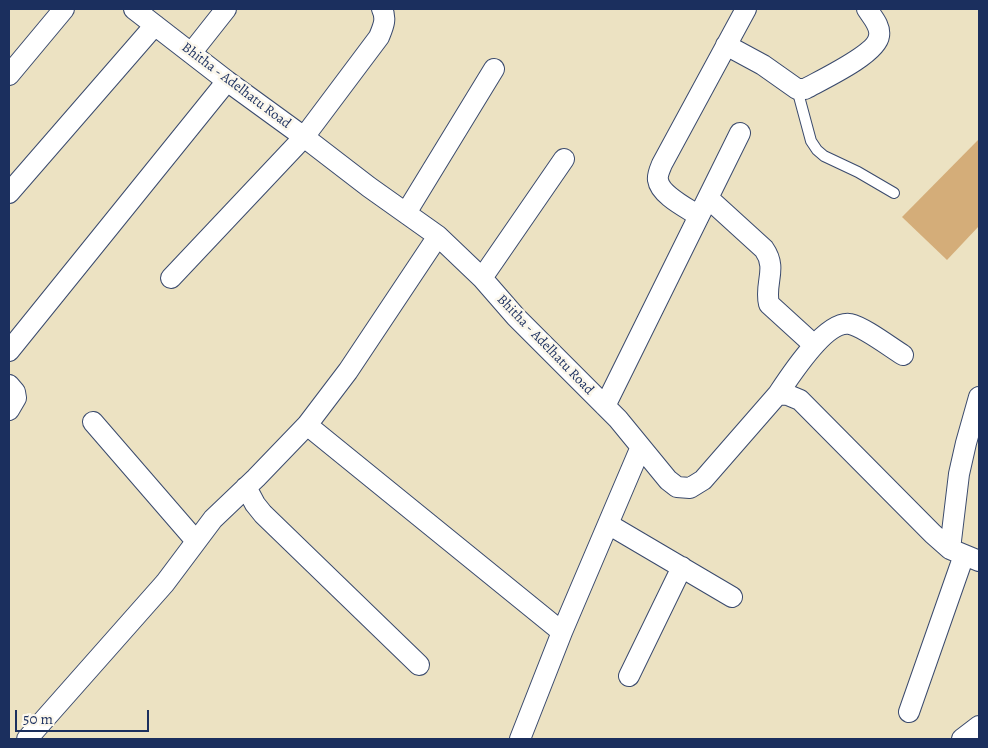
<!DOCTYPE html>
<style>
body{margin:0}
#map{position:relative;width:988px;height:748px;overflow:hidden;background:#ece2c2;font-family:Alegreya,serif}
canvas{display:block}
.frame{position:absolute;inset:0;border:10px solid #1b2f5e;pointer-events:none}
.scale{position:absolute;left:15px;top:710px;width:134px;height:22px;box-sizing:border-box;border:2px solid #1b2f5e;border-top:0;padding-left:6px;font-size:15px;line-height:18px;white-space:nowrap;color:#1b2f5e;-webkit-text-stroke:4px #fbf7ec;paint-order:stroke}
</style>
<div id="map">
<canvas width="988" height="748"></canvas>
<div class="frame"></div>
<div class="scale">50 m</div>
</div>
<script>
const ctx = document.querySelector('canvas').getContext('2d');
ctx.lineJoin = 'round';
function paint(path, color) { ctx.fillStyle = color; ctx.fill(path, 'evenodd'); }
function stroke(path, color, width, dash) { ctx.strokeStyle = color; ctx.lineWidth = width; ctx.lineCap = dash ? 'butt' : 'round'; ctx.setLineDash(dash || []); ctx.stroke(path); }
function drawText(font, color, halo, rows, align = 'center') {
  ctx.font = font + ' Alegreya,serif'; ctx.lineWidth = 5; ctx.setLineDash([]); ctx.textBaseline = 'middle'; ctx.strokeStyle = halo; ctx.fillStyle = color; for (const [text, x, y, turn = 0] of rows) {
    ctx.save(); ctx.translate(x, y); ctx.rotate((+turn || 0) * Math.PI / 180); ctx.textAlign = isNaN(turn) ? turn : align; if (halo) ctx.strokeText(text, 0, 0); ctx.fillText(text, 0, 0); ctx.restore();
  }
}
const building = new Path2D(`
 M 979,139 L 979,226 L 947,260 L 902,217 Z`);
const service = new Path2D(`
 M 797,89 L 811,141 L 817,150 L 824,156 L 858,172 L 894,193`);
const minor = new Path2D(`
 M 134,9 L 227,81 L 304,137 L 369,187 L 438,236 L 482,278 L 516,317 L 618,419 L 668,480 L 677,487 L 690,488 L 703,480 L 778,394 L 788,395 L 800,400 L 933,534 L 950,549 L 979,561
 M 726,45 L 763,65 L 797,89 L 805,89 C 821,80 877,54 879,36 C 881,26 872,17 867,9
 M 192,52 L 226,9
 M 9,75 L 64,9
 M 9,193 L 155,25
 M 708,198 L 764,249 C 778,269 764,283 769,304 L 814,345
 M 406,213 L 494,69
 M 699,216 C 687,208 660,195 658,180 C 657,175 660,169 662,164 L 746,9
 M 171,278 L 304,137 L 379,37 C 383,27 387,19 382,9
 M 482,278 L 564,159
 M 9,351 L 227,81
 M 9,385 L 15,392 L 16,398 L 9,410
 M 778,394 C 790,376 826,320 850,324 C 864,327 890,347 903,355
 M 605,406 L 740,133
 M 93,422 L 196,541
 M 307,425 L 562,632
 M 246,487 L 255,504 L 263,514 L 419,665
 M 608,524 L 732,597
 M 950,549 L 959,474 L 966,443 L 979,397
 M 629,676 L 682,567
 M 909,712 L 964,555
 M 27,739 L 165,583 L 213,519 L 256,478 L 307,425 L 348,371 L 438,236
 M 520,739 L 562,632 L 640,449
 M 962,739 L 979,726`);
const streetNames = [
 ["Bhitha - Adelhatu Road",236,86,37],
 ["Bhitha - Adelhatu Road",545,345,46]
];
paint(building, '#d4ad79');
stroke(service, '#3a4a6d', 12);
stroke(minor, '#3a4a6d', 22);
stroke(service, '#fff', 10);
stroke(minor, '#fff', 20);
drawText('14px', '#1b2f5e', '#fbf7ec', streetNames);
</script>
